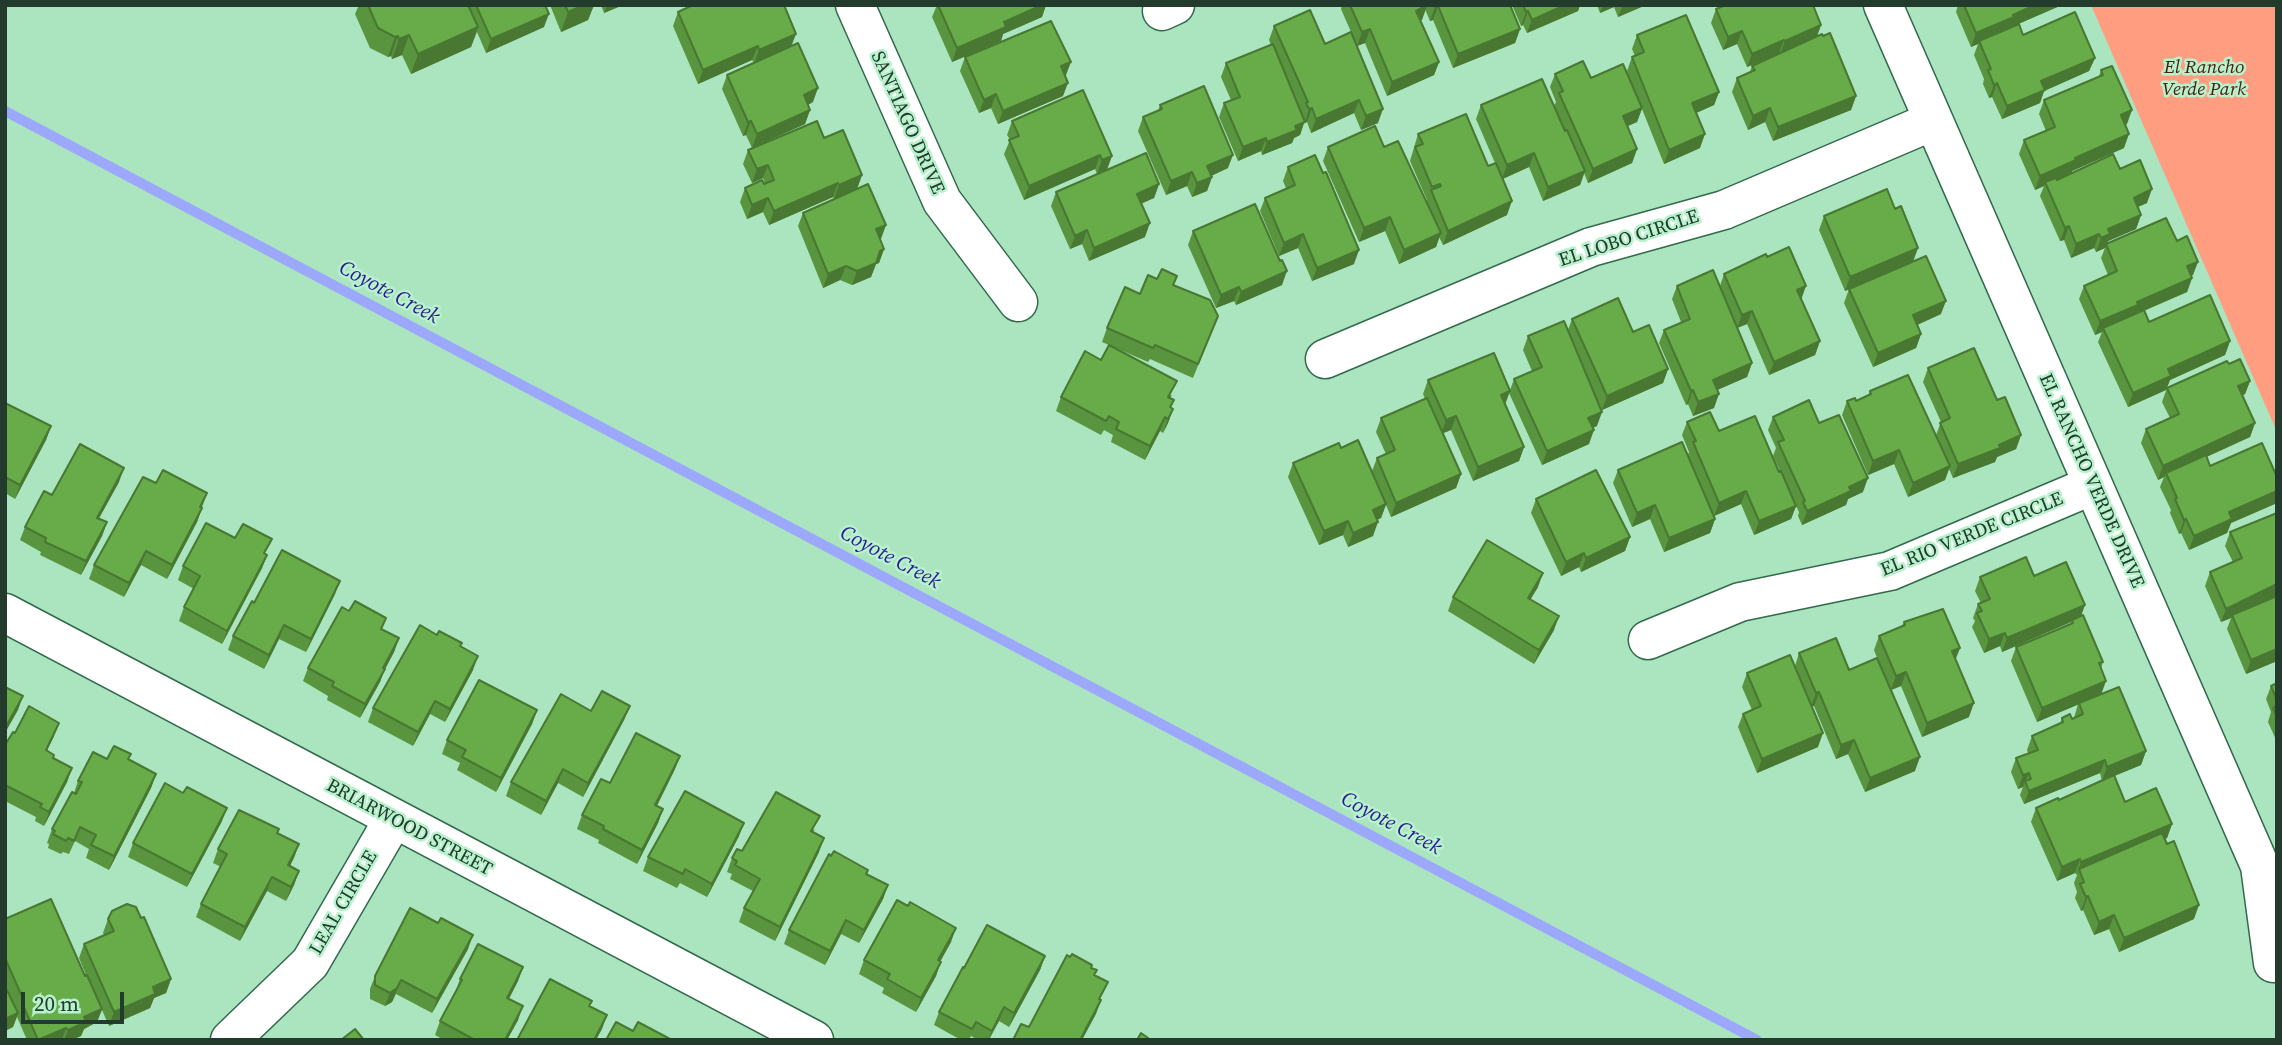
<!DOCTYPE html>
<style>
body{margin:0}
#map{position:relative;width:2282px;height:1045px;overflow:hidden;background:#aae5c0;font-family:"Source Serif 4",serif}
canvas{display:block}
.frame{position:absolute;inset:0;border:7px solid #233b2d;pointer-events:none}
.scale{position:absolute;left:21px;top:992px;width:103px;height:32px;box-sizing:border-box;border:4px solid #233b2d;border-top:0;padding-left:9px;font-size:21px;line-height:24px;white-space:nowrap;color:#233b2d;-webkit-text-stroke:5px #b7f2cd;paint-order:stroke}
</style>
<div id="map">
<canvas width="2282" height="1045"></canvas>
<div class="frame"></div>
<div class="scale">20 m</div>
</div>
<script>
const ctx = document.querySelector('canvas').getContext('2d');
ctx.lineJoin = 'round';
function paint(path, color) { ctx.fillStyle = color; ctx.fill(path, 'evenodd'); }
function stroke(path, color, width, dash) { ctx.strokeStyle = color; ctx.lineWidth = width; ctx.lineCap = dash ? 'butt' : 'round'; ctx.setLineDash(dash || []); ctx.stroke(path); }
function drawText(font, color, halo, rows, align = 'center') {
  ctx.font = font + ' "Source Serif 4",serif'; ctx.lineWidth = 5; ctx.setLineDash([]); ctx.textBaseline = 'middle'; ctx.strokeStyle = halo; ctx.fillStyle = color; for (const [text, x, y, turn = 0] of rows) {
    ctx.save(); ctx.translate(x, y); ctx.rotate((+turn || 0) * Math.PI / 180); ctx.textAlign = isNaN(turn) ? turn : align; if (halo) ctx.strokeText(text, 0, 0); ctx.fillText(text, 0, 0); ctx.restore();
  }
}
const green = new Path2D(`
 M 2091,5 L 2277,5 L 2277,432 Z`);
const stream = new Path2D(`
 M 5,111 L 1757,1040`);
const minor = new Path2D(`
 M 855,5 L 942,201 L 1018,302
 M 1883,5 L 2260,866 L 2273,963
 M 1162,11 L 1175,5
 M 1325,359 L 1591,247 L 1724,210 L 1933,121
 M 5,613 L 814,1040
 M 1648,640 L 1740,602 L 1890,571 L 2093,485
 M 230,1040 L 310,963 L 393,820`);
const wall = new Path2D(`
 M 359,5 L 545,5 L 544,27 L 486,53 L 477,32 L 471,47 L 411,74 L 402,55 L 392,59 L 391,56 L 388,57 L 370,48 L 355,14 Z
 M 550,5 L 594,5 L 588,20 L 561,32 Z
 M 601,5 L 623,5 L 604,13 Z
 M 937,5 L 1046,5 L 1042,17 L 1003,34 L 1001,41 L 952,62 L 932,17 Z
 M 1342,5 L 1510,5 L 1520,29 L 1515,43 L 1453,68 L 1433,20 L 1430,21 L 1425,9 L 1420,20 L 1439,62 L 1434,75 L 1387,96 L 1365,43 L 1357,46 L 1378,123 L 1361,130 L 1354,113 L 1311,133 L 1307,122 L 1304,123 L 1300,135 L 1294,138 L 1292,143 L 1262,155 L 1261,151 L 1238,161 L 1219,117 L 1224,103 L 1231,100 L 1221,77 L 1226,63 L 1271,45 L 1269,40 L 1274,26 L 1325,44 L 1351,32 L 1341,9 Z
 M 1512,5 L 1580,5 L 1578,11 L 1527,33 L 1523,25 L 1521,26 Z
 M 1597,5 L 1646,5 L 1618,17 L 1614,7 L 1600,13 Z
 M 1720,5 L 1813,5 L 1821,25 L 1817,36 L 1856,96 L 1851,110 L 1773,141 L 1765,122 L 1748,130 L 1732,92 L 1737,78 L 1750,72 L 1752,66 L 1779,54 L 1747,67 L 1737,44 L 1723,50 L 1711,23 L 1716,9 L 1721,8 Z
 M 1958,5 L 2062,5 L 2009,28 L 2023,35 L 2095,58 L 2089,71 L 2044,91 L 2040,103 L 2002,119 L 1992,97 L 1989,98 L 1983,84 L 1984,79 L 1974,55 L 1978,44 L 1971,47 L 1956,12 Z
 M 678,12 L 792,46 L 813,102 L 808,105 L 810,110 L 805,124 L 752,148 L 746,135 L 743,136 L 722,89 L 727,75 L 754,63 L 752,60 L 698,84 L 673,26 Z
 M 1637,35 L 1719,92 L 1714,105 L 1696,113 L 1700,148 L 1664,164 L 1642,109 L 1637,122 L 1628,126 L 1637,149 L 1632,163 L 1588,183 L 1584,173 L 1580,185 L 1543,201 L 1529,167 L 1503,179 L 1507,215 L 1443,245 L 1439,237 L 1436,247 L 1399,264 L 1385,231 L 1359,242 L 1323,161 L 1328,147 L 1384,147 L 1426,202 L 1427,200 L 1410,161 L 1418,134 L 1488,166 L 1495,163 L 1476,119 L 1481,105 L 1565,131 L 1554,106 L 1556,102 L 1550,87 L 1555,74 L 1591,78 L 1634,90 L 1627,71 L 1632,57 L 1635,56 L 1632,49 Z
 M 965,57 L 1066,75 L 1065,76 L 1063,96 L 998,124 L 991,108 L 979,113 L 960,71 Z
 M 2101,70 L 2127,124 L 2125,125 L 2124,148 L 2072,171 L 2072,173 L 2120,169 L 2147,203 L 2138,207 L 2141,215 L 2136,229 L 2108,241 L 2107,244 L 2193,275 L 2191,276 L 2192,278 L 2187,292 L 2144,311 L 2149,322 L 2230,341 L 2225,355 L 2170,380 L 2166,390 L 2128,407 L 2098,342 L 2102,332 L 2095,335 L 2079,299 L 2084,286 L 2108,275 L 2101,258 L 2105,248 L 2096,252 L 2094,248 L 2071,258 L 2064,240 L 2060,241 L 2040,196 L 2044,186 L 2035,190 L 2019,154 L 2024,140 L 2046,131 L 2039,114 L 2044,100 L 2099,76 Z
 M 1083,90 L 1107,170 L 1097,174 L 1095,169 L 1024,200 L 1004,154 L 1010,140 L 1007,135 L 1012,121 Z
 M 1160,105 L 1228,168 L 1211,176 L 1212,177 L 1207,191 L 1192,197 L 1187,186 L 1166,195 L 1138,131 L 1143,117 L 1158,111 Z
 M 824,138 L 862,175 L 857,189 L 886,225 L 880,239 L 884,249 L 879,263 L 876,264 L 871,277 L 852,285 L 840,280 L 823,288 L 798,226 L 803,213 L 834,199 L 833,197 L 769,225 L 763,212 L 747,219 L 740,202 L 745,188 L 765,184 L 763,178 L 752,183 L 743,164 L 748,150 Z
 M 1288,167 L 1354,264 L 1312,281 L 1298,248 L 1279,256 L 1260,211 L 1265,198 L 1286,188 L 1283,181 Z
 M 1159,184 L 1154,198 L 1141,204 L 1145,237 L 1089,261 L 1082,244 L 1070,249 L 1051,206 L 1056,192 Z
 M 1824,216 L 1914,261 L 1941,314 L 1917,325 L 1921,334 L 1916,348 L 1873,367 L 1844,303 L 1849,289 L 1865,283 L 1845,291 L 1819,230 Z
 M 1193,231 L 1282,285 L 1236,305 L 1234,301 L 1216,308 L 1188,245 Z
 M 1767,257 L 1801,298 L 1820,341 L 1815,355 L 1769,375 L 1747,324 L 1737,328 L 1752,363 L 1747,377 L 1717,390 L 1714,408 L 1693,416 L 1688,404 L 1686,405 L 1659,343 L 1664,330 L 1681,322 L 1672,299 L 1677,286 L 1720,286 L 1724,274 Z
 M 1177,276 L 1173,285 L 1218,316 L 1193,378 L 1150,359 L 1148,362 L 1102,342 L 1107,328 L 1140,294 L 1157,279 Z
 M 1572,319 L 1633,332 L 1668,369 L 1663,383 L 1602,410 L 1587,377 L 1597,426 L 1592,428 L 1589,444 L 1542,465 L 1509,393 L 1514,379 L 1532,371 L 1523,350 L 1528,336 L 1568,330 Z
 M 2229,364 L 2250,381 L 2245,394 L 2242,396 L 2255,423 L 2250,437 L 2206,457 L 2210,466 L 2277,477 L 2277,503 L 2231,523 L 2227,533 L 2189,550 L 2181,533 L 2179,534 L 2170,513 L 2171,510 L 2160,487 L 2164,477 L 2158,480 L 2141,443 L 2146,429 L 2170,418 L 2162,402 L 2167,388 Z
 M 1928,368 L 1997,400 L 2021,435 L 2016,449 L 1997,457 L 1995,462 L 1953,478 L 1949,469 L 1945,480 L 1908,497 L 1894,464 L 1868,475 L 1842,415 L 1847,401 L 1856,401 L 1868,396 L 1870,391 L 1936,435 L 1941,422 L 1923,382 Z
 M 1428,380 L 1505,404 L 1524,447 L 1519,461 L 1473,481 L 1451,430 L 1443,433 L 1461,474 L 1456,488 L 1391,517 L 1386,505 L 1381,518 L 1377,520 L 1373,536 L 1348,547 L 1343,535 L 1319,545 L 1288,477 L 1293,463 L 1372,471 L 1377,458 L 1386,454 L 1376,432 L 1381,418 L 1425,399 L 1423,394 Z
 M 1172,395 L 1170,398 L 1174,400 L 1171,408 L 1173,409 L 1168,423 L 1163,433 L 1160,431 L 1145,460 L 1111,442 L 1113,435 L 1104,430 L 1101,435 L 1056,411 L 1061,397 Z
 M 5,403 L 51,426 L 46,440 L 15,499 L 5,493 Z
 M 1773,417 L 1819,423 L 1863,492 L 1848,499 L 1846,505 L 1802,525 L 1798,516 L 1799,512 L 1796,506 L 1791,519 L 1754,535 L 1741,504 L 1714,516 L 1715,519 L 1710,533 L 1664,552 L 1650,519 L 1632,527 L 1613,483 L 1618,470 L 1688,455 L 1689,452 L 1682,435 L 1687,422 L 1719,431 L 1779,472 L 1780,471 L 1773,456 L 1776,448 L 1768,430 Z
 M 119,482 L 99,518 L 107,522 L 102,536 L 81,575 L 40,555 L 41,552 L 20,540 L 25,527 L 52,495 Z
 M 156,483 L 207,493 L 197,522 L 167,579 L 141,565 L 124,597 L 89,579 L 94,565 Z
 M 1536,499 L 1630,537 L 1625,551 L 1581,572 L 1579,567 L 1561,576 L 1531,513 Z
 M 2277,513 L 2277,661 L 2246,674 L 2227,629 L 2231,618 L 2221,622 L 2205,586 L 2210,572 L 2233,562 L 2225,546 L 2230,532 Z
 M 266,554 L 267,555 L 262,568 L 222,644 L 179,621 L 184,607 L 194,589 L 178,580 L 183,566 Z
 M 2034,576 L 2080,616 L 2103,662 L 2101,668 L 2102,694 L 2146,751 L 2141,765 L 2114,776 L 2125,802 L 2172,824 L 2167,838 L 2165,839 L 2194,919 L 2119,952 L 2109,929 L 2094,935 L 2083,910 L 2081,911 L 2075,898 L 2077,892 L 2074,883 L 2077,875 L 2075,873 L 2057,881 L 2031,822 L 2036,808 L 2059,800 L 2102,781 L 2100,773 L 2024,804 L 2020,795 L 2023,787 L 2018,789 L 2011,772 L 2016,758 L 2028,753 L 2027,750 L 2032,736 L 2060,724 L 2062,718 L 2072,719 L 2074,718 L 2078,704 L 2037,722 L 2011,661 L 2016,647 L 2071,624 L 2071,622 L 2002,652 L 2000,646 L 1984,653 L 1972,627 L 1975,621 L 1973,618 L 1978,604 L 1981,603 L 1975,591 L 1980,577 Z
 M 1538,587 L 1530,599 L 1554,630 L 1534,664 L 1448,611 L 1453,597 Z
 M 335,594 L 306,652 L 279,639 L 264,669 L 228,650 L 233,636 L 254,603 Z
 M 1904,622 L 1960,648 L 1955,659 L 1969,717 L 1922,737 L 1901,686 L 1891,690 L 1915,771 L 1865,792 L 1848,754 L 1836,759 L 1814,706 L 1812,706 L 1818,747 L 1757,773 L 1738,727 L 1743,714 L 1752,710 L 1742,687 L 1747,673 L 1795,666 L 1799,653 L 1849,670 L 1885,678 L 1874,650 L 1879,636 L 1902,626 Z
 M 382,629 L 399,638 L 394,652 L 384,671 L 380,682 L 360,718 L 327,700 L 328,696 L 303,681 L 308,668 Z
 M 460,647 L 473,670 L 445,722 L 430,714 L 413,746 L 368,722 L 373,708 Z
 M 2277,683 L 2277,742 L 2268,722 L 2271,712 L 2266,699 L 2271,686 Z
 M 630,706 L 624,720 L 583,797 L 558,783 L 541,815 L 506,796 L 511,782 L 591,711 Z
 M 537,710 L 532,724 L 496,792 L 457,770 L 460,763 L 442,754 L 447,740 Z
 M 15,733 L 54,736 L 47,750 L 53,758 L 72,768 L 67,782 L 44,826 L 35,821 L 36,817 L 5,801 L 5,745 Z
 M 107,759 L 129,760 L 156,774 L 151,788 L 109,870 L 86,858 L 89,849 L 75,841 L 69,854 L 63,852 L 61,854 L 48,848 L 49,844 L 47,843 L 52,829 L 74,793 L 78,781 Z
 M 675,769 L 657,806 L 663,809 L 658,823 L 637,864 L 598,843 L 599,840 L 577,829 L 582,815 L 610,783 Z
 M 222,821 L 187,887 L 128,857 L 133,843 Z
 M 815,829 L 813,832 L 819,852 L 775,941 L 739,922 L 744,908 L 753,891 L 730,879 L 732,874 L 727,872 L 732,858 L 742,851 Z
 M 278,833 L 299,844 L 290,866 L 299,871 L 294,885 L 286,901 L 267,891 L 240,941 L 196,917 L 201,904 L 221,867 L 213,863 L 218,849 Z
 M 739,836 L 707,897 L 680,883 L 677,888 L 643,871 L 648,857 Z
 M 831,856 L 888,885 L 883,899 L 859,943 L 841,934 L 825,965 L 784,944 L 789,930 Z
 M 141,918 L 171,979 L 166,993 L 154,998 L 150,1008 L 109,1026 L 102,1010 L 97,1022 L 84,1029 L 81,1036 L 71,1040 L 27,1040 L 17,1017 L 13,1027 L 5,1031 L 5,986 L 18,1012 L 5,984 L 5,919 L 85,976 L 86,975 L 79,958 L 84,944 L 104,935 L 103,933 L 108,919 Z
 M 951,942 L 940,962 L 936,976 L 916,1012 L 882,993 L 884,988 L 859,974 L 864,960 Z
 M 468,949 L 432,1013 L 396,994 L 392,1002 L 385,1006 L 370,999 L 370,989 L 375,976 Z
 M 1045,956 L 1040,970 L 1009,1027 L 999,1021 L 989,1040 L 978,1040 L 971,1036 L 969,1040 L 961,1040 L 934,1025 L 939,1012 L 964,968 Z
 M 523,967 L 518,981 L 509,999 L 518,1020 L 507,1040 L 444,1040 L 435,1035 L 440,1021 L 455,993 L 460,979 Z`);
const shadedWall = new Path2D(`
 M 584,5 L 594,5 L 588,20 L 561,32 L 568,12 Z
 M 607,5 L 623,5 L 604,13 Z
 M 1042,5 L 1046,5 L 1042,17 L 1003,34 L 1001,41 L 952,62 L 957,48 L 1004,22 Z
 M 1565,5 L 1580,5 L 1578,11 L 1527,33 L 1532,20 Z
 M 1603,5 L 1614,5 L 1614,7 L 1600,13 Z
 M 1623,5 L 1646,5 L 1618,17 Z
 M 2035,5 L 2062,5 L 1979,41 L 1978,44 L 1971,47 L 1976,33 Z
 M 1427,6 L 1422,20 L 1411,24 L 1416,11 Z
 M 1438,6 L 1433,20 L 1430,21 L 1435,7 Z
 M 1528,11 L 1523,25 L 1521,26 L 1526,12 Z
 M 549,14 L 544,27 L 486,53 L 491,39 Z
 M 1821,25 L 1816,39 L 1780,55 L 1785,41 Z
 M 478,27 L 471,47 L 411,74 L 418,54 Z
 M 1370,29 L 1365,43 L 1357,46 L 1362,32 Z
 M 1520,29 L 1515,43 L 1453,68 L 1458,54 Z
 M 1742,31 L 1737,44 L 1723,50 L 1728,37 Z
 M 796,34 L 791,47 L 754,64 L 759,50 Z
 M 409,35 L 402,55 L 392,59 L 399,39 Z
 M 398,36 L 391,56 L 388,57 L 395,37 Z
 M 1784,40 L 1779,53 L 1747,67 L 1752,54 Z
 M 758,46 L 752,60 L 698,84 L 703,70 Z
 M 2095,58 L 2089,71 L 2044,91 L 2040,103 L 2002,119 L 2007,106 L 2041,81 Z
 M 1071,62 L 1066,75 L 1056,80 L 1061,66 Z
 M 1439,62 L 1434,75 L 1387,96 L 1392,82 Z
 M 1068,83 L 1063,96 L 998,124 L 1003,111 Z
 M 1997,83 L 1992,97 L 1989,98 L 1994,85 Z
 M 818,88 L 813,102 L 799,109 L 804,95 Z
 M 1719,92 L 1714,105 L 1687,117 L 1692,103 Z
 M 996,94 L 991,108 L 979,113 L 984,100 Z
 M 1856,96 L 1851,110 L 1773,141 L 1778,127 Z
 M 1359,100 L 1354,113 L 1311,133 L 1316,119 Z
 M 1312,108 L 1307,122 L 1304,123 L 1300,135 L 1294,138 L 1292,143 L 1262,155 L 1267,142 L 1295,126 L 1305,122 L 1309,109 Z
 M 1642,108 L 1637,122 L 1618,130 L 1623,116 Z
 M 1770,108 L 1765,122 L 1748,130 L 1753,116 Z
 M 1383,109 L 1378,123 L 1361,130 L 1366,116 Z
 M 810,110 L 805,124 L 752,148 L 757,134 Z
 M 2132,110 L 2127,124 L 2116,129 L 2121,115 Z
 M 751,121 L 746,135 L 743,136 L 748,122 Z
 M 1705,134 L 1700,148 L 1664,164 L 1669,150 Z
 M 2129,134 L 2124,148 L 2072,171 L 2071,174 L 2046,185 L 2045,182 L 2044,186 L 2035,190 L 2040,176 L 2075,158 Z
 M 1266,138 L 1261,151 L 1238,161 L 1243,147 Z
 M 1637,149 L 1632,163 L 1588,183 L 1593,169 Z
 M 1534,153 L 1529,167 L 1502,179 L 1507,165 Z
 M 1100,155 L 1095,169 L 1024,200 L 1029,186 Z
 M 1233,155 L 1228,168 L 1202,180 L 1207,166 Z
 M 1112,156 L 1107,170 L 1097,174 L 1102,160 Z
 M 768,165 L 763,178 L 752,183 L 757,169 Z
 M 1585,171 L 1580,185 L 1543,201 L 1548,187 Z
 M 1192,172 L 1187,186 L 1166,195 L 1171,181 Z
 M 862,175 L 857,189 L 834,199 L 839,185 Z
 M 1212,177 L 1207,191 L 1192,197 L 1197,183 Z
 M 838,183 L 833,197 L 769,225 L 774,211 Z
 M 1159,184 L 1154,198 L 1132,207 L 1137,194 Z
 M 2152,189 L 2147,203 L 2128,211 L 2134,198 Z
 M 768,198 L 763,212 L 747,219 L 752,205 Z
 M 1512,201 L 1507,215 L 1443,245 L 1448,231 Z
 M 2141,215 L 2136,229 L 2108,241 L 2105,248 L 2096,252 L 2101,238 L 2108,229 Z
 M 1390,217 L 1385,231 L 1359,242 L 1364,228 Z
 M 1150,223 L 1145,237 L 1089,261 L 1094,248 Z
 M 886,225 L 881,239 L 871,243 L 876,229 Z
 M 2069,226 L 2064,240 L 2060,241 L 2065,228 Z
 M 1087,230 L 1082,244 L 1070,249 L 1075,236 Z
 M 1441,233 L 1436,247 L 1399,264 L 1404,250 Z
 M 1303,234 L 1298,248 L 1279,256 L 1284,243 Z
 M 2099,234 L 2094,248 L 2071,258 L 2076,244 Z
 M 1918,248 L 1913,262 L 1845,291 L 1850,277 Z
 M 884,249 L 879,263 L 876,264 L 871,277 L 852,285 L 857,271 L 880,251 Z
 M 1359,250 L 1354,264 L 1312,281 L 1317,268 Z
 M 2198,262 L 2193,275 L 2182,280 L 2187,266 Z
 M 846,266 L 840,280 L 823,288 L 828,274 Z
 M 1287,271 L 1282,285 L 1236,305 L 1241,292 Z
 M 2192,278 L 2187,292 L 2103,328 L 2102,332 L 2095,335 L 2100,321 L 2137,302 Z
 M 1806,286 L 1801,300 L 1797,290 Z
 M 1239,287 L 1234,301 L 1216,308 L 1221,295 Z
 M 1946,301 L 1941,314 L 1908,329 L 1913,315 Z
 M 1752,311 L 1747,324 L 1737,328 L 1742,315 Z
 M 1921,334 L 1916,348 L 1873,367 L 1878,353 Z
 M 1820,341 L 1815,355 L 1769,375 L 1774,362 Z
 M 2230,341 L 2225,355 L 2170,380 L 2166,390 L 2128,407 L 2133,393 L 2168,369 Z
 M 1752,363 L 1747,377 L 1708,394 L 1713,380 Z
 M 1668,369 L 1663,383 L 1602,410 L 1607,396 Z
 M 2250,381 L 2245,394 L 2233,400 L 2238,386 Z
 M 1693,390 L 1688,404 L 1686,405 L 1691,391 Z
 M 1510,391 L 1505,405 L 1501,395 Z
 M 1719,394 L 1714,408 L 1693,416 L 1698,402 Z
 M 1173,409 L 1168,423 L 1163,433 L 1168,419 Z
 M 1602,412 L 1597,426 L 1583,432 L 1588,418 Z
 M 1456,416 L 1451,430 L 1441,434 L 1446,420 Z
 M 1165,417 L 1160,431 L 1145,460 L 1150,446 Z
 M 2255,423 L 2250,437 L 2167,475 L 2166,473 L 2164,477 L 2158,480 L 2163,466 Z
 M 51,426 L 46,440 L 15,499 L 20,485 Z
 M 1594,430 L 1589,444 L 1542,465 L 1547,451 Z
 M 2021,435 L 2016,449 L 1997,457 L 1995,462 L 1953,478 L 1958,464 Z
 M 1524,447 L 1519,461 L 1473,481 L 1478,467 Z
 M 1899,450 L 1894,464 L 1868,475 L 1873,461 Z
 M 1950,466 L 1945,480 L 1908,497 L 1913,483 Z
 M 124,468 L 119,482 L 92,531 L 97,518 Z
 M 1461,474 L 1456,488 L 1391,517 L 1396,503 Z
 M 1868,478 L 1863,492 L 1848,499 L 1846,505 L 1802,525 L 1807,511 L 1849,487 Z
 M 1746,491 L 1741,504 L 1714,516 L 1719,503 Z
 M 2277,491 L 2277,503 L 2231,523 L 2227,533 L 2189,550 L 2194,536 L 2229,512 Z
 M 1386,504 L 1381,518 L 1368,524 L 1373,510 Z
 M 1655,505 L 1650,519 L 1632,527 L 1637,513 Z
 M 1796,506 L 1791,519 L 1754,535 L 1759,521 Z
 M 202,508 L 197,522 L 167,579 L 172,565 Z
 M 1715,519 L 1710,533 L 1664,552 L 1669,538 Z
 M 2186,519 L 2181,533 L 2179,534 L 2184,520 Z
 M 1348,521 L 1343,535 L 1319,545 L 1324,531 Z
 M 107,522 L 102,536 L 81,575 L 86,561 Z
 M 1378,522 L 1373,536 L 1348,547 L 1353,533 Z
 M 1630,537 L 1625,551 L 1581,572 L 1586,558 Z
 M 146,551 L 141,565 L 124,597 L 129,583 Z
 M 1584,553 L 1579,567 L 1561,576 L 1566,562 Z
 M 267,555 L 262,568 L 222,644 L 227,631 Z
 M 1543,573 L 1538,587 L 1523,612 L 1528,598 Z
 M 340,581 L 335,594 L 306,652 L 311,639 Z
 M 2277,584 L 2277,596 L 2232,615 L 2231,618 L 2221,622 L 2226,609 Z
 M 2085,605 L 2080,619 L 2072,620 L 2071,622 L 2002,652 L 2007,638 Z
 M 1559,616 L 1554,630 L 1534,664 L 1539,650 Z
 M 284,625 L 279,639 L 264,669 L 269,655 Z
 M 2005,633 L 2000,646 L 1984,653 L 1989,639 Z
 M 399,638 L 394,652 L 384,671 L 380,682 L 360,718 L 365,704 Z
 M 1960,648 L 1955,661 L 1952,651 Z
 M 2277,649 L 2277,661 L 2246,674 L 2251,660 Z
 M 478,656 L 473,670 L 445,722 L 450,709 Z
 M 1906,672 L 1901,686 L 1891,690 L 1896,676 Z
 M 2106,681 L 2101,695 L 2037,722 L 2042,708 Z
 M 1819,692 L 1814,706 L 1811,707 L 1816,693 Z
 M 23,696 L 18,710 L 5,733 L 5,728 Z
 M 435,701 L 430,714 L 413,746 L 418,732 Z
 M 1974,703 L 1969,717 L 1922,737 L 1927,723 Z
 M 630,706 L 624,720 L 583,797 L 588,783 Z
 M 537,710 L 532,724 L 496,792 L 501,778 Z
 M 59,723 L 54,736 L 41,763 L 46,750 Z
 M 1823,733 L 1818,747 L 1757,773 L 1762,759 Z
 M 1854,740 L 1848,754 L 1836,759 L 1841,745 Z
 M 2146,751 L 2141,765 L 2102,781 L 2107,767 Z
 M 680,756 L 675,769 L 650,819 L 655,805 Z
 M 1920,757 L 1915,771 L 1865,792 L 1870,778 Z
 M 2105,760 L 2100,773 L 2024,804 L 2029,791 Z
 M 72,768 L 67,782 L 44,826 L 49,812 Z
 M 563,769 L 558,783 L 541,815 L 546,801 Z
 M 2029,773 L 2023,787 L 2018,789 L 2023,775 Z
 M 156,774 L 151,788 L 109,870 L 114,856 Z
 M 227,808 L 222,821 L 187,887 L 192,874 Z
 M 663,809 L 658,823 L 637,864 L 642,850 Z
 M 744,823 L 739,836 L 707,897 L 712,884 Z
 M 2172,824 L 2167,838 L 2080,874 L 2079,869 L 2076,875 L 2081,862 Z
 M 824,838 L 819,852 L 775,941 L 780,927 Z
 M 299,844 L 294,858 L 283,879 L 288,865 Z
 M 2080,859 L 2075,873 L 2057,881 L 2062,867 Z
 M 299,871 L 294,885 L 286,901 L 291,887 Z
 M 272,877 L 267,891 L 240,941 L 245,927 Z
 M 888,885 L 883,899 L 859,943 L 864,930 Z
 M 2088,896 L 2083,910 L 2081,911 L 2086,897 Z
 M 2199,905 L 2194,919 L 2119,952 L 2124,938 Z
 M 2114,915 L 2109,929 L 2094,935 L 2099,922 Z
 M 846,920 L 841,934 L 825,965 L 830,951 Z
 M 956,928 L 951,942 L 933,974 L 938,960 Z
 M 473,935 L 468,949 L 432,1013 L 437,999 Z
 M 1045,956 L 1040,970 L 1009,1027 L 1014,1013 Z
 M 941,962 L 936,976 L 916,1012 L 921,998 Z
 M 523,967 L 518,981 L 502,1011 L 507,998 Z
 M 171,979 L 166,993 L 154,998 L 150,1008 L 109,1026 L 114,1012 L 153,987 Z
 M 401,980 L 392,1002 L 385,1006 L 390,993 Z
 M 1101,1000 L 1096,1014 L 1082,1040 L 1080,1040 Z
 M 523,1006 L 518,1020 L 507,1040 L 505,1040 Z
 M 1004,1007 L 999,1021 L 988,1040 L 992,1031 Z
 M 102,1009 L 97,1022 L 84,1029 L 81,1036 L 71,1040 L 64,1040 L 68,1030 L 84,1017 Z
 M 18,1013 L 13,1027 L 5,1031 L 5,1019 Z
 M 607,1015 L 602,1029 L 596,1040 L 594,1040 Z
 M 66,1028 L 62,1040 L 40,1040 Z`);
const building = new Path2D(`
 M 368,5 L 468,5 L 478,27 L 418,54 L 409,35 L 399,39 L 398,36 L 395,37 L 378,28 Z
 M 476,5 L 545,5 L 549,14 L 491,39 Z
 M 565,5 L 584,5 L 568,12 Z
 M 693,5 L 784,5 L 796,34 L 759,50 L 758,46 L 703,70 L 678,12 Z
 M 938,5 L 1042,5 L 1004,22 L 1006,27 L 957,48 Z
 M 1350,5 L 1426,5 L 1416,11 L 1439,62 L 1392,82 L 1370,29 L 1362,32 Z
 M 1434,5 L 1510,5 L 1520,29 L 1458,54 L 1438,6 L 1435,7 Z
 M 1523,5 L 1565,5 L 1532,20 L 1528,11 L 1526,12 Z
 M 1726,5 L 1813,5 L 1821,25 L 1785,41 L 1784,40 L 1752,54 L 1742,31 L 1728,37 L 1716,9 Z
 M 1964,5 L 2035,5 L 2013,15 L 2014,17 L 1976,33 Z
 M 1310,10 L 1325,44 L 1351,32 L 1383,109 L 1366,116 L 1359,100 L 1316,119 L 1312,108 L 1309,109 L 1306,103 L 1308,102 L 1274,26 Z
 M 2075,12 L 2095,58 L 2041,81 L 2045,90 L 2007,106 L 1997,83 L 1994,85 L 1988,70 L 1991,69 L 1979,41 L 2019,24 L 2023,35 Z
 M 1686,15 L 1719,92 L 1692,103 L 1705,134 L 1669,150 L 1632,57 L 1644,52 L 1637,35 Z
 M 1051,21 L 1071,62 L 1061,66 L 1068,83 L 1003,111 L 996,94 L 984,100 L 965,57 Z
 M 1830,33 L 1856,96 L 1778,127 L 1770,108 L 1753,116 L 1737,78 L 1755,70 L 1752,66 L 1822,34 L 1823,36 Z
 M 798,43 L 818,88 L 804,95 L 810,110 L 757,134 L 751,121 L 748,122 L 727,75 Z
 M 1273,44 L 1305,122 L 1295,126 L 1297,130 L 1267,142 L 1266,138 L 1243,147 L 1224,103 L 1240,97 L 1226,63 Z
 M 1583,61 L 1591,78 L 1623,64 L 1642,108 L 1623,116 L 1637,149 L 1593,169 L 1559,93 L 1563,91 L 1555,74 Z
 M 2112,66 L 2132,110 L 2121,115 L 2129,134 L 2075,158 L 2076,160 L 2040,176 L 2024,140 L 2055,127 L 2044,100 L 2103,75 L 2101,70 Z
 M 1542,79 L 1565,131 L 1567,130 L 1585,171 L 1548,187 L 1534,153 L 1507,165 L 1481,105 Z
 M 1204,86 L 1233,155 L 1207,166 L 1212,177 L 1197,183 L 1192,172 L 1171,181 L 1143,117 L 1162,109 L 1160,105 Z
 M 1083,90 L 1112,156 L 1102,160 L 1100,155 L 1029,186 L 1009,140 L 1019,136 L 1012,121 Z
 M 1466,114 L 1488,166 L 1496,163 L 1512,201 L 1448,231 L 1431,190 L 1441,186 L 1440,184 L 1432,187 L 1415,147 L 1423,144 L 1418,134 Z
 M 817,121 L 824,138 L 843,130 L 862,175 L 839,185 L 838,183 L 774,211 L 768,198 L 752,205 L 745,188 L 762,180 L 764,184 L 774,180 L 768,165 L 757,169 L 748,150 Z
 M 1375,126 L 1384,147 L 1398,141 L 1441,233 L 1404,250 L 1390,217 L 1364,228 L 1328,147 Z
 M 1146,153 L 1159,184 L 1137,194 L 1150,223 L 1094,248 L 1087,230 L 1075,236 L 1056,192 Z
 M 2113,154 L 2120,169 L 2140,160 L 2152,189 L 2134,198 L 2141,215 L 2108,229 L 2110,234 L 2101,238 L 2099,234 L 2076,244 L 2069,226 L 2065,228 L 2045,182 L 2056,178 L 2057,180 Z
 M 1315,155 L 1323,173 L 1326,172 L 1359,250 L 1317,268 L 1303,234 L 1284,243 L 1265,198 L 1295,185 L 1288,167 Z
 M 868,184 L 886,225 L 876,229 L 884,249 L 880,251 L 876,263 L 857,271 L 846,266 L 828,274 L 803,213 Z
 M 1887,189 L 1895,209 L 1901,206 L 1918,248 L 1850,277 L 1824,216 Z
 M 1255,204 L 1280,261 L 1282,260 L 1287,271 L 1241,292 L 1239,287 L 1221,295 L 1193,231 Z
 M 2166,218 L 2177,241 L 2187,236 L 2198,262 L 2187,266 L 2192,278 L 2137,302 L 2138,305 L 2100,321 L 2084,286 L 2117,271 L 2106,244 Z
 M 1789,247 L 1806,286 L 1797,290 L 1820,341 L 1774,362 L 1752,311 L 1742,315 L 1724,274 L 1766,254 L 1767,257 Z
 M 1926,256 L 1946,301 L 1913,315 L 1921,334 L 1878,353 L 1849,289 Z
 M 1162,269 L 1177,276 L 1173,285 L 1210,300 L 1218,316 L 1198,364 L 1155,345 L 1153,348 L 1107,328 L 1125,287 L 1140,294 L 1148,275 L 1157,279 Z
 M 1713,270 L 1752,363 L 1713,380 L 1719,394 L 1698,402 L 1693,390 L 1691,391 L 1664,330 L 1690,319 L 1677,286 Z
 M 2210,295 L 2230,341 L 2168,369 L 2171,376 L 2133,393 L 2103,328 L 2144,310 L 2149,322 Z
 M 1618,298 L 1633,332 L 1649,325 L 1668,369 L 1607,396 L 1572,319 Z
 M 1564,321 L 1602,412 L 1588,418 L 1594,430 L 1547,451 L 1514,379 L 1542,367 L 1528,336 Z
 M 1109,345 L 1177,381 L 1168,397 L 1174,400 L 1170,407 L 1173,409 L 1168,419 L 1165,417 L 1150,446 L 1116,429 L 1119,422 L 1109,416 L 1106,421 L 1061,397 L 1085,351 L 1101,360 Z
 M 1974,348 L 1997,400 L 2005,397 L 2021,435 L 1999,445 L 2000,448 L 1958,464 L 1940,423 L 1950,418 L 1928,368 Z
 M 1494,353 L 1510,391 L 1501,395 L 1524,447 L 1478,467 L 1456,416 L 1446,420 L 1428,380 Z
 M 2240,359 L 2250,381 L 2238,386 L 2255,423 L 2163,466 L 2146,429 L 2179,414 L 2167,388 L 2227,361 L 2229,364 Z
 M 1908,375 L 1950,466 L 1913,483 L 1899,450 L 1873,461 L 1847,401 L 1855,398 L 1856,401 L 1871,394 L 1870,391 Z
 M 1427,398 L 1461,474 L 1396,503 L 1377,458 L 1395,450 L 1381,418 Z
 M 1809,400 L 1819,423 L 1839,415 L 1868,478 L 1849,487 L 1851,491 L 1807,511 L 1803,502 L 1805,501 L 1778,442 L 1784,440 L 1773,417 Z
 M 5,403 L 51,426 L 20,485 L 5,477 Z
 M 1710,412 L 1719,431 L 1755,416 L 1779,472 L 1781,471 L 1796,506 L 1759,521 L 1746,491 L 1719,503 L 1693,442 L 1696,441 L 1687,422 Z
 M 1358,440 L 1386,504 L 1373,510 L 1378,522 L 1353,533 L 1348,521 L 1324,531 L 1293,463 L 1339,443 L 1341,448 Z
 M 1682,442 L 1715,519 L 1669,538 L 1655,505 L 1637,513 L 1618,470 Z
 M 2262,443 L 2277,477 L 2277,491 L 2229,512 L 2232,519 L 2194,536 L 2186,519 L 2184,520 L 2175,499 L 2177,498 L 2166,473 L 2206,455 L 2210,466 Z
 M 80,444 L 124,468 L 97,518 L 107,522 L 86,561 L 45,542 L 46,538 L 25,527 L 44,491 L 52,495 Z
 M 163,470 L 207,493 L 200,507 L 202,508 L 172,565 L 146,551 L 129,583 L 94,565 L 143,477 L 156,483 Z
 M 1596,470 L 1630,537 L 1586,558 L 1584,553 L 1566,562 L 1536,499 Z
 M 2277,513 L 2277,584 L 2226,609 L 2210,572 L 2242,558 L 2230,532 Z
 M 206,523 L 235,538 L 243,524 L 272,539 L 264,553 L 267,555 L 227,631 L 184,607 L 200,576 L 183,566 Z
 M 1487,540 L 1543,573 L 1528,598 L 1559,616 L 1539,650 L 1453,597 Z
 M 282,550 L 340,581 L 311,639 L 284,625 L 269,655 L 233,636 L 252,601 L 254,603 Z
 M 2026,557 L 2034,576 L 2066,562 L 2085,605 L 2007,638 L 2005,633 L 1989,639 L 1977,613 L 1982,611 L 1978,604 L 1990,599 L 1980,577 Z
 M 2277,596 L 2277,649 L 2251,660 L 2232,615 Z
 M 355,601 L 386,618 L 381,629 L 399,638 L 383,668 L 385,669 L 365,704 L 332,686 L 334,682 L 308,668 L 342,607 L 349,611 Z
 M 1943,609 L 1960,648 L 1952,651 L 1974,703 L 1927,723 L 1906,672 L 1896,676 L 1879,636 L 1905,625 L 1904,622 Z
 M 2083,615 L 2103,662 L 2099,663 L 2106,681 L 2042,708 L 2016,647 L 2073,623 L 2072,620 Z
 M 420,625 L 437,635 L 439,631 L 462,643 L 460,646 L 478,656 L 450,709 L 435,701 L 418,732 L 373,708 Z
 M 1836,638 L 1849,670 L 1877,658 L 1920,757 L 1870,778 L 1854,740 L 1841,745 L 1819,692 L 1816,693 L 1799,653 Z
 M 1790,655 L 1823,733 L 1762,759 L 1743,714 L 1761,706 L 1747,673 Z
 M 479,680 L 537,710 L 501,778 L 462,757 L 466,750 L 447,740 Z
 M 2277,683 L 2277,700 L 2271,686 Z
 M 5,687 L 23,696 L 5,728 Z
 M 2119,687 L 2146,751 L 2107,767 L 2105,760 L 2029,791 L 2025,781 L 2031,779 L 2029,773 L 2023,775 L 2016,758 L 2038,750 L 2032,736 L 2063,722 L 2062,718 L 2070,714 L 2072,719 L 2083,714 L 2079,703 Z
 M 602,691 L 630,706 L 588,783 L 563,769 L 546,801 L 511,782 L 561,694 L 591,711 Z
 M 29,706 L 59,723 L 46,750 L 54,755 L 53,758 L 72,768 L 49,812 L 40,807 L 42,804 L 5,785 L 5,745 L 13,732 L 15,733 Z
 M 2277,706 L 2277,717 L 2273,708 Z
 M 636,733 L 680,756 L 655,805 L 663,809 L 642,850 L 603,829 L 604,826 L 582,815 L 601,779 L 610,783 Z
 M 114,746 L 131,754 L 128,759 L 156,774 L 114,856 L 91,845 L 96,835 L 80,827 L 74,841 L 68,838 L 66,841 L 53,834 L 55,831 L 52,829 L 72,792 L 76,794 L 82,782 L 78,781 L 93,752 L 107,759 Z
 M 2114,775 L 2125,802 L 2156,788 L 2172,824 L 2081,862 L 2080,859 L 2062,867 L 2036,808 L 2058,798 L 2059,800 Z
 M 165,783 L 183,793 L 187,787 L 227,808 L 192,874 L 133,843 Z
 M 685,791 L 744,823 L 712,884 L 685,869 L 683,874 L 648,857 Z
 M 776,792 L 820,816 L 811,831 L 824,838 L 780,927 L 744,908 L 760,879 L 735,865 L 737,861 L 732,858 L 737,849 L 742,851 Z
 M 239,810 L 279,829 L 277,833 L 299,844 L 288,865 L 299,871 L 291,887 L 272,877 L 245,927 L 201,904 L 227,854 L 218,849 Z
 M 2162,833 L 2167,844 L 2174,841 L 2199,905 L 2124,938 L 2114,915 L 2099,922 L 2088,896 L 2086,897 L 2080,884 L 2084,882 L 2079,869 Z
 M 834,851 L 868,870 L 866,874 L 888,885 L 864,930 L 846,920 L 830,951 L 789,930 L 829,854 L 831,856 Z
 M 51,899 L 85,976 L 87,975 L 102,1009 L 84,1017 L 86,1022 L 68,1030 L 66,1028 L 38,1040 L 22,1003 L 24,1001 L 5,958 L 5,919 Z
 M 897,900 L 908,906 L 910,902 L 956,928 L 938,960 L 941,962 L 921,998 L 887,979 L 890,974 L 864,960 Z
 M 127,904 L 136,907 L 141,918 L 144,917 L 171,979 L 153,987 L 155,994 L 114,1012 L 84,944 L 114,931 L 108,919 L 112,911 Z
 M 410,908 L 438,923 L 441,918 L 473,935 L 437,999 L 401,980 L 397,988 L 390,993 L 375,985 L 375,976 Z
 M 987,925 L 1045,956 L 1014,1013 L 1004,1007 L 992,1031 L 976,1022 L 972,1029 L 939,1012 L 963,967 L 964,968 Z
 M 478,944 L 523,967 L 507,998 L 523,1006 L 505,1040 L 475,1040 L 440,1021 L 462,980 L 460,979 Z
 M 1072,954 L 1092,965 L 1091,968 L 1097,970 L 1094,975 L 1108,982 L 1099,999 L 1101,1000 L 1080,1040 L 1013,1040 L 1021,1024 L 1029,1027 L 1067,955 L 1070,957 Z
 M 550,979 L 592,1001 L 589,1006 L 607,1015 L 594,1040 L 517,1040 Z
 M 5,986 L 18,1013 L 5,1019 Z
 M 616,1022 L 633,1031 L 638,1022 L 672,1040 L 606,1040 Z
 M 355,1029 L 364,1040 L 341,1040 Z
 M 1141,1033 L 1151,1040 L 1137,1040 Z`);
const parkNames = [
 ["El Rancho",2204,68],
 ["Verde Park",2204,90]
];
const streetNames = [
 ["SANTIAGO DRIVE",907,123,66],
 ["EL LOBO CIRCLE",1629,239,-18],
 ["EL RANCHO VERDE DRIVE",2091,481,66],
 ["EL RIO VERDE CIRCLE",1972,535,-22],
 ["BRIARWOOD STREET",409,828,28],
 ["LEAL CIRCLE",344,903,-60]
];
const waterNames = [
 ["Coyote Creek",389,293,28],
 ["Coyote Creek",890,558,28],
 ["Coyote Creek",1391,824,28]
];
paint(green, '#ff9d80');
stroke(stream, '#9ca8fc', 10);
stroke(minor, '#326a4b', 41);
stroke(minor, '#fff', 38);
paint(wall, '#59943e');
paint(shadedWall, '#487832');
paint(building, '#67ac48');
stroke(building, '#487832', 2);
drawText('italic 19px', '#4d2012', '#b7f2cd', parkNames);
drawText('19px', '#233b2d', '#b7f2cd', streetNames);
drawText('italic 21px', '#2b1992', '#b7f2cd', waterNames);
</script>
